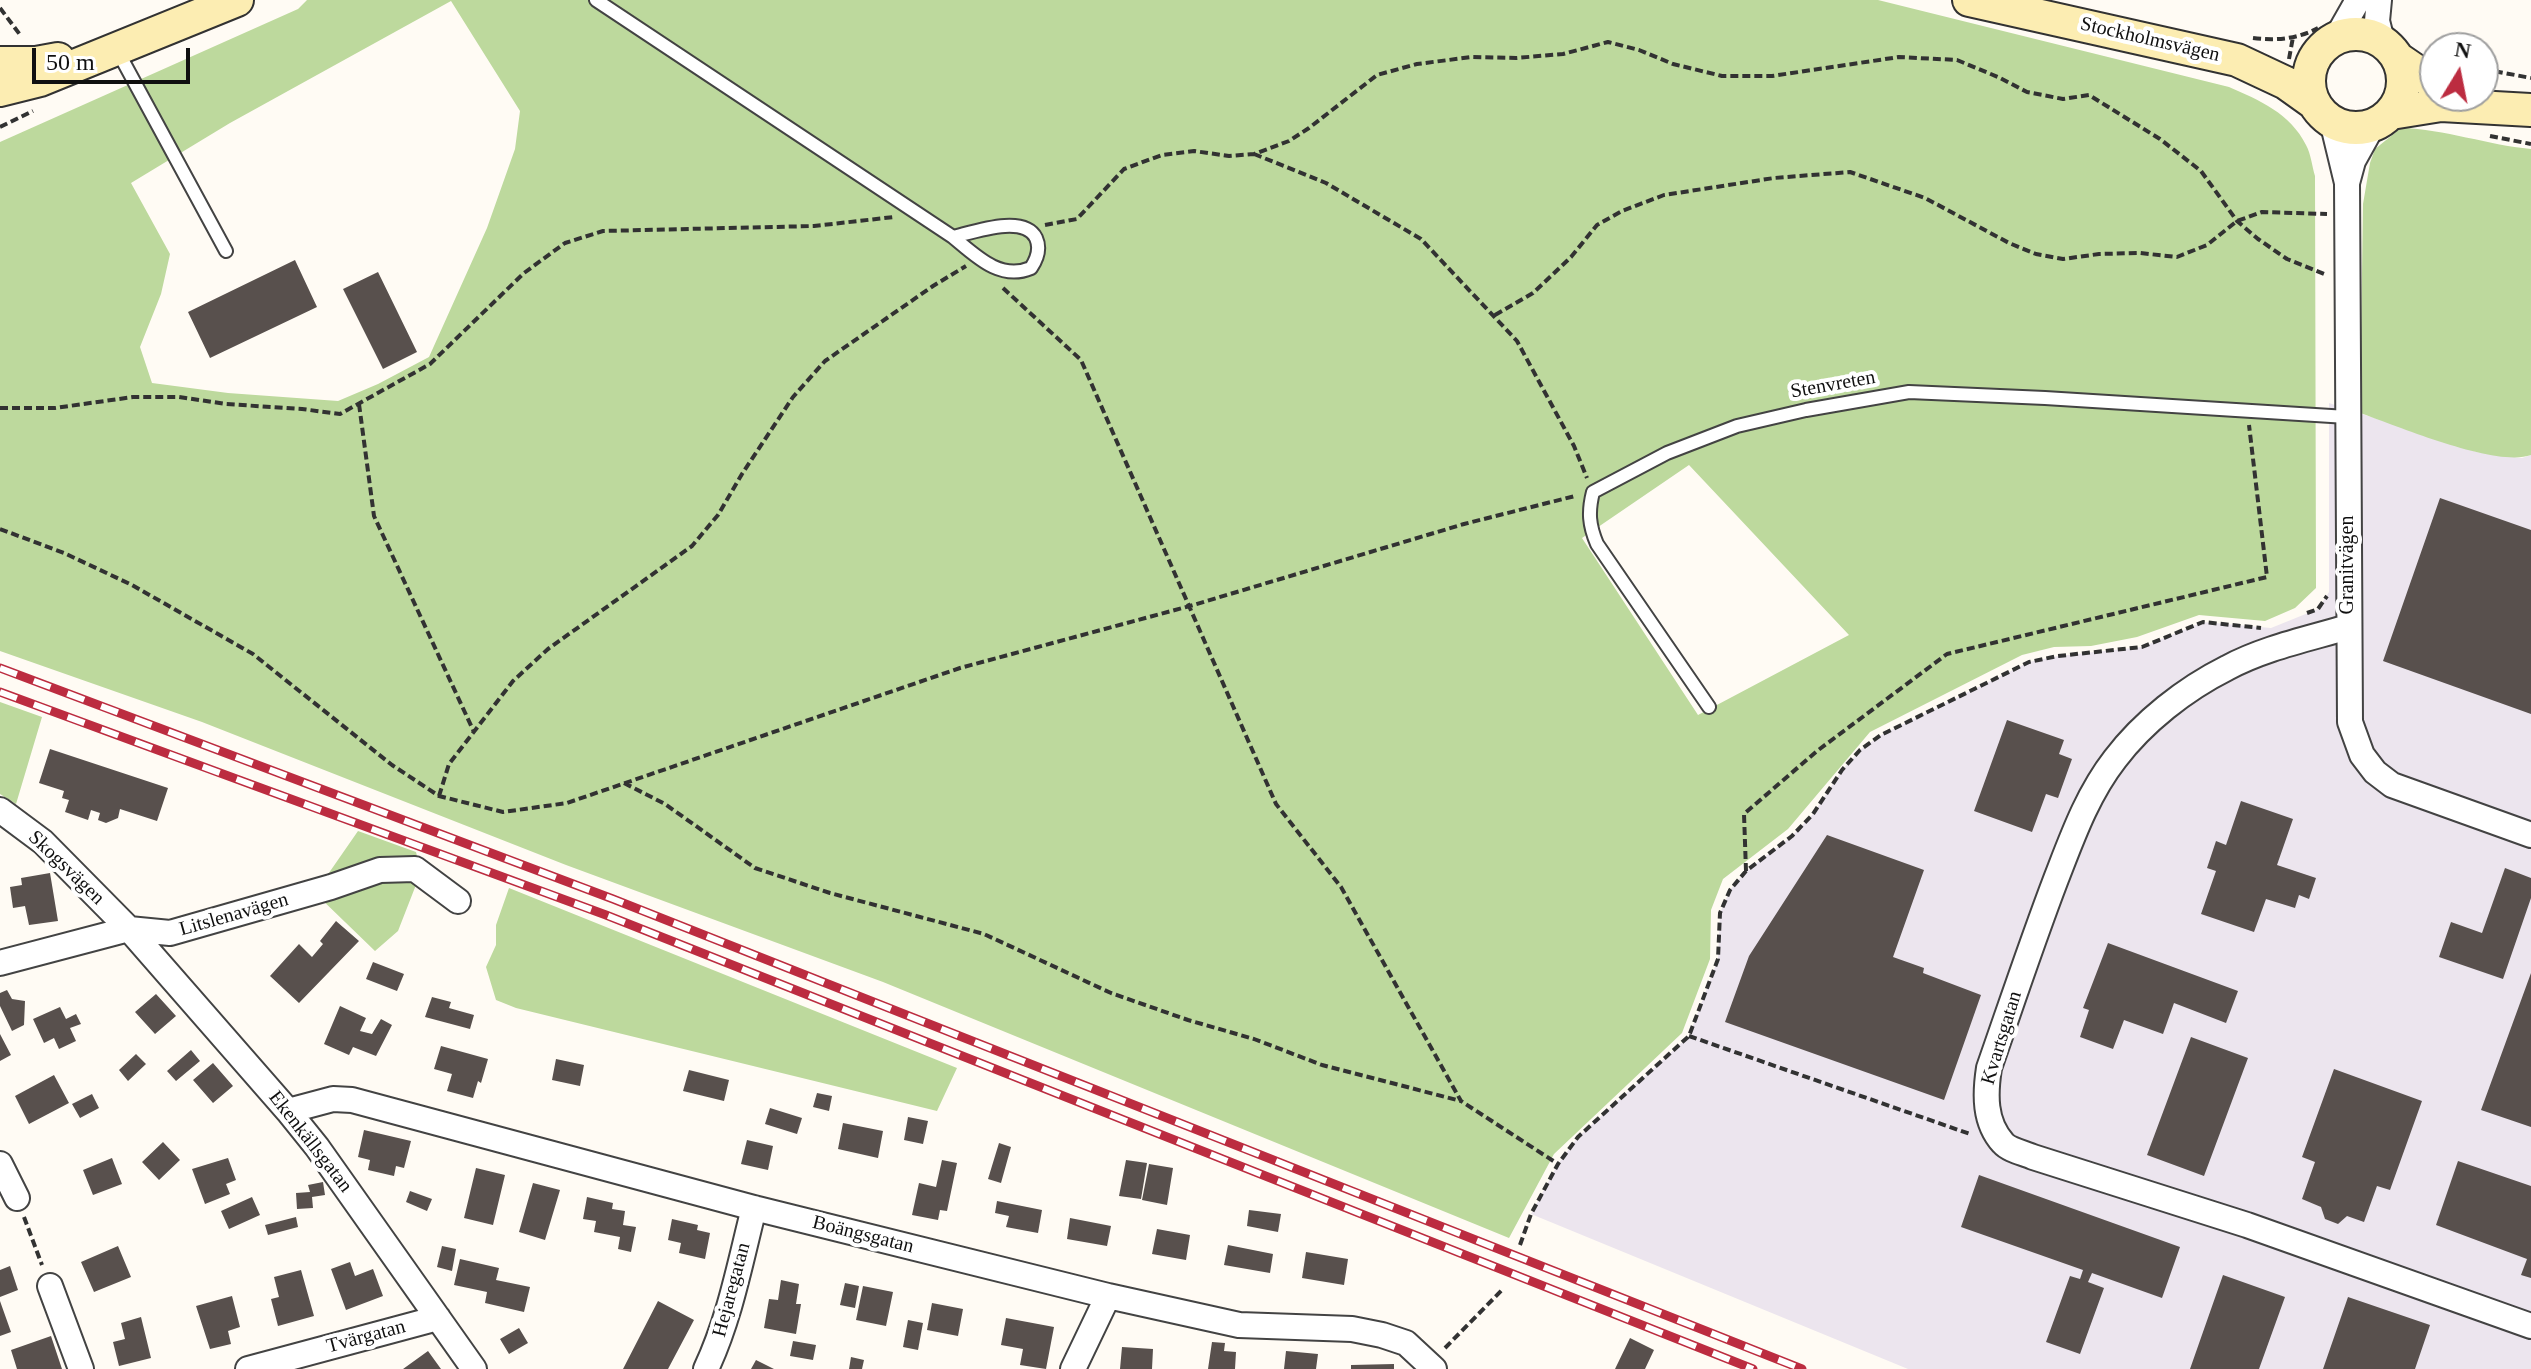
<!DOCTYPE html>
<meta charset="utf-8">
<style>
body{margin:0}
#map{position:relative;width:2531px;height:1369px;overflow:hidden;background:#fffbf4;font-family:"Times New Roman",serif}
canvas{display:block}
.north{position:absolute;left:2419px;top:32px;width:80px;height:80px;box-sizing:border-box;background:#fff;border:2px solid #9f9f9f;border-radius:50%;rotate:10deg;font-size:22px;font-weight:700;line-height:32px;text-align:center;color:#101010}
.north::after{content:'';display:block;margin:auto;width:28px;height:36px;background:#bc2c40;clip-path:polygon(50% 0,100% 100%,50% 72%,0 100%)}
.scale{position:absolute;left:32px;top:48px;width:158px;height:36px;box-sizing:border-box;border:4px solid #101010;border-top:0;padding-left:10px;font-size:24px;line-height:28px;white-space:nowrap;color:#101010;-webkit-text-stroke:6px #fff;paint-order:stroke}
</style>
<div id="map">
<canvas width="2531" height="1369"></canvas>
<div class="north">N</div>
<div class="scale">50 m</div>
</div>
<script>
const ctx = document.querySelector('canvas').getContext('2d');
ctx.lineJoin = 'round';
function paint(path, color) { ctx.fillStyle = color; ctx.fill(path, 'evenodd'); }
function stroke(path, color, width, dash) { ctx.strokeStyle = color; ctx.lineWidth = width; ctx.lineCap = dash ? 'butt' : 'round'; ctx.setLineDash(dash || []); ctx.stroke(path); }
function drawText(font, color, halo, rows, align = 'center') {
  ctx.font = font + ' "Times New Roman",serif'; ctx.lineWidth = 8; ctx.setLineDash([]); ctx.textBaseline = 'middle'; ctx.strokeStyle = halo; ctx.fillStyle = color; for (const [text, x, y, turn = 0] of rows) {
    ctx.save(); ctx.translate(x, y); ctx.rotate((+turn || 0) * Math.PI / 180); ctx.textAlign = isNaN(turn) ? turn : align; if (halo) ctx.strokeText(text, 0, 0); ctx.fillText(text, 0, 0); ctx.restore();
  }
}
const industrial = new Path2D(`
 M 2329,403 L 2477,452 L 2522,458 L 2531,455 L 2531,1369 L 1908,1369 L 1531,1214 L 1558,1164 L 1578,1137 L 1689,1036 L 1718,959 L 1720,913 L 1730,890 L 1746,871 L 1792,836 L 1813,814 L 1842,770 L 1860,750 L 1881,735 L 2029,662 L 2058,656 L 2142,647 L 2203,622 L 2271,628 L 2318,609 L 2329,592 Z`);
const forest = new Path2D(`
 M 307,0 L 1878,0 L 2229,87 C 2259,100 2290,113 2306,145 C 2311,154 2312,166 2315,176 L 2316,588 L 2295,608 L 2265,621 L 2199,615 L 2137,637 L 2091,646 L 2054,647 L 2022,655 L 1870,732 L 1788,829 L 1723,879 L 1711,910 L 1710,959 L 1682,1033 L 1554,1154 L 1509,1238 L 883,982 L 566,865 L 202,722 L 0,651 L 0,142 L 298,9 ZM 451,1 L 520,111 L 515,149 L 487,228 L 429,357 L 378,384 L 338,401 L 228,393 L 152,383 L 140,347 L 161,294 L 170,254 L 131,183 L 230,123 ZM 1689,465 L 1849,635 L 1698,715 L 1582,538 Z
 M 2401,128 C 2445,129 2487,145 2531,149 L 2531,455 C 2496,468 2398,426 2360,413 L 2363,204 L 2370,163 L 2375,149 Z
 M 0,702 L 42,717 L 16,804 L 0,794 Z
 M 358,831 L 416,852 L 421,872 L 398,931 L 375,951 L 315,893 Z
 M 509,888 L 957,1068 L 937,1111 L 516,1008 L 496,1000 L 486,967 L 496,945 L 496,925 Z`);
const building = new Path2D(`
 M 295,260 L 317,307 L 210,358 L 188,312 Z
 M 378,272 L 417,352 L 383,369 L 343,289 Z
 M 2440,498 L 2531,530 L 2531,714 L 2383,661 Z
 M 2007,720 L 2064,740 L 2059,754 L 2072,759 L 2058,798 L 2046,794 L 2032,832 L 1974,811 Z
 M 50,749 L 168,788 L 157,821 L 120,809 L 118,818 L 106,823 L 98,820 L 100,813 L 91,810 L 88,820 L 65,812 L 69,800 L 62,798 L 64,791 L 39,783 Z
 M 2241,801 L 2293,819 L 2277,865 L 2316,878 L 2309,899 L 2299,895 L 2295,908 L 2266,899 L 2254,932 L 2201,914 L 2216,871 L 2207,868 L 2216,841 L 2226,845 Z
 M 1827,835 L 1924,870 L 1893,957 L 1924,968 L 1923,973 L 1981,995 L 1944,1100 L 1725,1022 L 1749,956 Z
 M 2505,868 L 2531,878 L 2531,898 L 2503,979 L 2439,957 L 2451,922 L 2482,933 Z
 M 50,873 L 58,921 L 29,925 L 25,906 L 13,908 L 10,887 L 22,885 L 21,878 Z
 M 336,921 L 359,941 L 299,1003 L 270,976 L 299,944 L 312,957 L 323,944 L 320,941 Z
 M 2108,943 L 2238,991 L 2226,1023 L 2174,1003 L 2163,1034 L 2124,1020 L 2113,1049 L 2080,1037 L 2089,1010 L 2083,1008 Z
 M 373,962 L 404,974 L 397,991 L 366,979 Z
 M 2531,973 L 2531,1127 L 2481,1110 Z
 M 7,990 L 12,999 L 25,1001 L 24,1025 L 12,1031 L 0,1006 L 0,993 Z
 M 156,994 L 176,1016 L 155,1034 L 135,1012 Z
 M 432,997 L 451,1002 L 449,1008 L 474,1015 L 470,1029 L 425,1017 Z
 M 340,1006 L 366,1018 L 360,1031 L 372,1034 L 381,1019 L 392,1025 L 376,1056 L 353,1047 L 349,1055 L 324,1044 Z
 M 60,1007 L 66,1019 L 76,1014 L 81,1024 L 70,1028 L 76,1041 L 59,1049 L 54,1038 L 44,1043 L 33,1019 Z
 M 0,1034 L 11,1055 L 0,1061 Z
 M 2191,1037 L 2248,1058 L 2204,1176 L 2147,1155 Z
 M 441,1046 L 488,1059 L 481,1083 L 478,1081 L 473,1098 L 447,1091 L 452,1074 L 434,1069 Z
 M 191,1050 L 200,1061 L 176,1081 L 167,1071 Z
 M 136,1054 L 146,1064 L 128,1081 L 119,1070 Z
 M 556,1059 L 584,1065 L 580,1086 L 552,1080 Z
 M 213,1063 L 233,1086 L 213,1103 L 193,1080 Z
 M 2334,1069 L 2422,1101 L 2390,1190 L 2377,1186 L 2364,1222 L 2347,1216 L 2338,1224 L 2325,1219 L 2321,1207 L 2302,1199 L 2315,1162 L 2302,1157 Z
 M 689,1070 L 729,1080 L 724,1101 L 683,1091 Z
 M 54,1075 L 69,1103 L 29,1124 L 15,1096 Z
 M 817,1093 L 832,1096 L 829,1111 L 813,1107 Z
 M 92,1094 L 99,1108 L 80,1118 L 72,1104 Z
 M 770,1108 L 802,1118 L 797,1134 L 765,1124 Z
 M 908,1117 L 928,1121 L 923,1144 L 904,1140 Z
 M 843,1123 L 883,1131 L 878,1158 L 838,1149 Z
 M 364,1130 L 411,1141 L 404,1168 L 396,1166 L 394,1176 L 368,1170 L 370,1160 L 358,1157 Z
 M 747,1140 L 773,1146 L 768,1170 L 741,1164 Z
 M 163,1142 L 180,1160 L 159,1180 L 142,1162 Z
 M 999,1143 L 1011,1147 L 1001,1183 L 988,1179 Z
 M 112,1158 L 122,1184 L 93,1195 L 83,1170 Z
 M 228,1158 L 236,1180 L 226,1184 L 230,1194 L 205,1204 L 192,1169 Z
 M 942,1160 L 957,1163 L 947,1211 L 940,1210 L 938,1220 L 912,1215 L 919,1183 L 936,1187 Z
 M 1126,1160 L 1147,1163 L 1141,1199 L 1119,1196 Z
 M 2458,1161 L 2531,1186 L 2531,1278 L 2521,1275 L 2527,1259 L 2436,1225 Z
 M 1149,1164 L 1173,1168 L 1167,1205 L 1142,1200 Z
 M 476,1168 L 505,1175 L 493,1225 L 464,1218 Z
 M 1979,1175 L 2180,1247 L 2162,1298 L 2092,1273 L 2088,1282 L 2104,1288 L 2080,1354 L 2046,1342 L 2070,1276 L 2080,1279 L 2083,1270 L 1961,1227 Z
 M 323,1182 L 325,1195 L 312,1197 L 313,1208 L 297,1209 L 296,1193 L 310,1192 L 308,1185 Z
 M 533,1183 L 560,1190 L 545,1240 L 519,1232 Z
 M 410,1191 L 432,1199 L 427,1211 L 406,1202 Z
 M 252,1197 L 260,1215 L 229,1229 L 221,1211 Z
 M 587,1197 L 613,1203 L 612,1209 L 625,1211 L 623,1225 L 636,1227 L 631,1252 L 618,1249 L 620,1237 L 594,1232 L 596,1221 L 583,1219 Z
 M 997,1201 L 1042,1210 L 1038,1233 L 1006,1227 L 1009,1216 L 995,1213 Z
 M 1249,1210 L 1281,1214 L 1278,1232 L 1247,1226 Z
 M 296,1217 L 298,1227 L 268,1235 L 265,1225 Z
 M 1070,1218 L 1111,1226 L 1107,1246 L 1067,1239 Z
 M 672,1219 L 698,1225 L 697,1230 L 710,1233 L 705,1259 L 679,1253 L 681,1243 L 668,1240 Z
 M 1157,1229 L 1190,1235 L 1186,1260 L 1152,1254 Z
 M 1228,1245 L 1273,1254 L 1270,1273 L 1224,1265 Z
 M 118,1246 L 131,1277 L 94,1292 L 81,1262 Z
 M 442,1246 L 456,1249 L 452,1271 L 437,1267 Z
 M 1306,1252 L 1348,1259 L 1344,1285 L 1302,1278 Z
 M 460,1259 L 499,1268 L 496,1280 L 530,1287 L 524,1312 L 485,1303 L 487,1292 L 454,1285 Z
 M 350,1262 L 355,1276 L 373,1269 L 383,1296 L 346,1310 L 331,1269 Z
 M 10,1266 L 18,1290 L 0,1297 L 0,1270 Z
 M 301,1270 L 314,1316 L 278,1326 L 271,1299 L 279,1297 L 274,1277 Z
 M 2223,1275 L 2285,1297 L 2259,1369 L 2190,1369 Z
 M 781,1280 L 799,1284 L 796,1304 L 801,1304 L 796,1334 L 764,1328 L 769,1299 L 778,1300 Z
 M 845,1283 L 859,1286 L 855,1308 L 840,1305 Z
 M 863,1286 L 893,1292 L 886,1326 L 856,1320 Z
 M 232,1296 L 240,1327 L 228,1331 L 231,1344 L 210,1349 L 196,1306 Z
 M 2348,1297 L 2430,1325 L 2415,1369 L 2323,1369 Z
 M 0,1301 L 11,1332 L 0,1336 Z
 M 658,1301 L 694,1320 L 668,1369 L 623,1369 Z
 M 932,1303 L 963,1309 L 958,1336 L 927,1330 Z
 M 141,1317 L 151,1358 L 119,1366 L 113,1342 L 125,1339 L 121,1323 Z
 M 1006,1318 L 1054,1327 L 1046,1369 L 1020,1365 L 1023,1349 L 1001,1345 Z
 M 908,1320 L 923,1323 L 918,1350 L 903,1347 Z
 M 519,1328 L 528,1343 L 509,1354 L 500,1339 Z
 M 51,1336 L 62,1369 L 17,1369 L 11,1350 Z
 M 1630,1338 L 1654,1350 L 1645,1369 L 1615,1369 Z
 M 793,1341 L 816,1345 L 813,1360 L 790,1356 Z
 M 1212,1342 L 1225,1343 L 1224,1351 L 1236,1352 L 1235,1369 L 1208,1369 Z
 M 1122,1347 L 1153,1349 L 1152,1369 L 1120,1369 Z
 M 428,1351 L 441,1369 L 403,1369 Z
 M 1286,1351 L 1318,1354 L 1316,1369 L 1284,1369 Z
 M 851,1357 L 864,1360 L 862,1369 L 849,1369 Z
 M 756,1360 L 774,1369 L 751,1369 Z
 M 1394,1364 L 1394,1369 L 1351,1369 L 1351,1365 Z`);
const path = new Path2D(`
 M 0,8 L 21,36
 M 2253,38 C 2276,41 2297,39 2318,28
 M 2289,59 L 2293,37
 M 2483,69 L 2531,78
 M 0,127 L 33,111
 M 2490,136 L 2531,144
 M 1254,154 L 1326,183 L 1421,239 L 1517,341 L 1574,446 L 1587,478
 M 1045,225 L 1077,219 L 1124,169 L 1162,155 L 1194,151 L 1229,156 L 1254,154 L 1289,141 L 1309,128 L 1377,75 L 1417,64 L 1472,57 L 1516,58 L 1563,54 L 1608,42 L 1639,50 L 1673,64 L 1722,76 L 1772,76 L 1899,57 L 1957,60 L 1998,77 L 2027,92 L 2063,99 L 2089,95 L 2160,139 L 2201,171 L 2237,221 L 2258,239 L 2287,259 L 2327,275
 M 1003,288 L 1081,360 L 1276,804 L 1341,887 L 1461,1101 L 1558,1164
 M 1495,315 L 1533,293 L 1571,257 L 1597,225 L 1622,211 L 1664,195 L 1774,178 L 1850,172 L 1925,198 L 2009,243 L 2036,254 L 2063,259 L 2099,254 L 2140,253 L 2177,257 L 2207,245 L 2237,221 L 2262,212 L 2327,214
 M 359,404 L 374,516 L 474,732
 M 0,408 L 55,408 L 133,397 L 179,397 L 226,404 L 302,409 L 340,414 L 430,364 L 524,273 L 565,243 L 603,231 L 814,226 L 894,217
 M 0,529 L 64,553 L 132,585 L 253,654 L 392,765 L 439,796 L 503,812 L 567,803 L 960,668 L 1190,606 L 1464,524 L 1575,496
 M 2307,613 L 2318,609 L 2327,596
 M 624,783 L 665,804 L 755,868 L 830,893 L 984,934 L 1111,993 L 1188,1020 L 1254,1039 L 1322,1065 L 1461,1101
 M 439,796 L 449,764 L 513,681 L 548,649 L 692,546 L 718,515 L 742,474 L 793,397 L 825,361 L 933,286 L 966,266
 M 1746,871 L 1744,814 L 1817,751 L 1947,654 L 2267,577 L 2249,425
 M 1689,1036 L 1970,1134
 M 24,1217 L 42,1265
 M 1520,1245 L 1531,1214 L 1558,1164 L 1578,1137 L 1689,1036 L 1718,959 L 1720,913 L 1730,890 L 1746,871 L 1792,836 L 1813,814 L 1842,770 L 1860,750 L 1881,735 L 2029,662 L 2058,656 L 2142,647 L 2203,622 L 2261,628
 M 1445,1348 L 1502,1290`);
const lane = new Path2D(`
 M 596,0 L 953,237 C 976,256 1000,281 1031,268 C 1037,259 1041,249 1036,238 C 1024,214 974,232 953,237
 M 117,50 L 226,251
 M 1709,707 L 1597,544 C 1589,525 1588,512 1593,492 L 1667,453 L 1737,426 L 1806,410 L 1909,392 L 2045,398 L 2347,417`);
const street = new Path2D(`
 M 2379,0 L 2377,21 L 2382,41
 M 2337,37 L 2358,0
 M 2332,121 L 2347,183 L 2350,722 L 2362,755 L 2375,772 L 2392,785 L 2531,835
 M 2347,183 L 2353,161 L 2373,125
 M 2348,627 C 2308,639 2264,648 2227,668 C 2185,689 2143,722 2115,759 C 2087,795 2072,838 2056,879 C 2032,942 2011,1005 1989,1068 C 1985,1094 1984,1122 2003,1143 C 2009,1150 2024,1153 2033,1157 L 2247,1225 L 2531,1326
 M 0,810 L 43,842 L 129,929 L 288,1111 L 317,1147 L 474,1369
 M 0,963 L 129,929 L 170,933 L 331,887 L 380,870 L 415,869 L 458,901
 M 288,1111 L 333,1099 L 352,1100 L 754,1208 L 1108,1296 L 1239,1325 L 1352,1329 L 1382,1335 L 1406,1343 L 1434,1369
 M 0,1164 L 17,1198
 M 50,1286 L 81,1369
 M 248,1369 L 438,1318
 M 706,1369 C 730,1318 740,1263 754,1208
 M 1073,1369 L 1108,1296`);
const secondary = new Path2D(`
 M 1969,0 L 2237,60 L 2286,83 L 2314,103
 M2309 81a47 47 0 1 1 94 0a47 47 0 1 1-94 0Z
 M 2397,58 L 2435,84
 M 0,63 L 36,63 L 58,59
 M 0,90 L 40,80 L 237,0
 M 2391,113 L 2441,105 L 2531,110`);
const rail = new Path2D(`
 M 0,668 L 613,899 L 1802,1369
 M 0,692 L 606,915 L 1753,1369`);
const streetNames = [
 ["Stockholmsvägen",2150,40,13],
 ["Stenvreten",1833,385,-10],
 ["Granitvägen",2348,565,-90],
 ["Skogsvägen",66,868,44],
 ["Litslenavägen",234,915,-16],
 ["Kvartsgatan",2002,1038,-73],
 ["Ekenkällsgatan",310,1142,52],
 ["Boängsgatan",863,1235,14],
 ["Hejaregatan",732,1290,-75],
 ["Tvärgatan",366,1337,-15]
];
paint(industrial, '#ece5ee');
paint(forest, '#bdd99d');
paint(building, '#58504d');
stroke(lane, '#434343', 16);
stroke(street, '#434343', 28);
stroke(secondary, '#323232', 36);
stroke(path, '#323232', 4, [8, 4]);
stroke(lane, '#fff', 12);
stroke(street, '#fff', 24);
stroke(secondary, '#fcedb2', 32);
stroke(rail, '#bc2c40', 9);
stroke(rail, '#fff', 6, [18]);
drawText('20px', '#101010', '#fff', streetNames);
</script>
